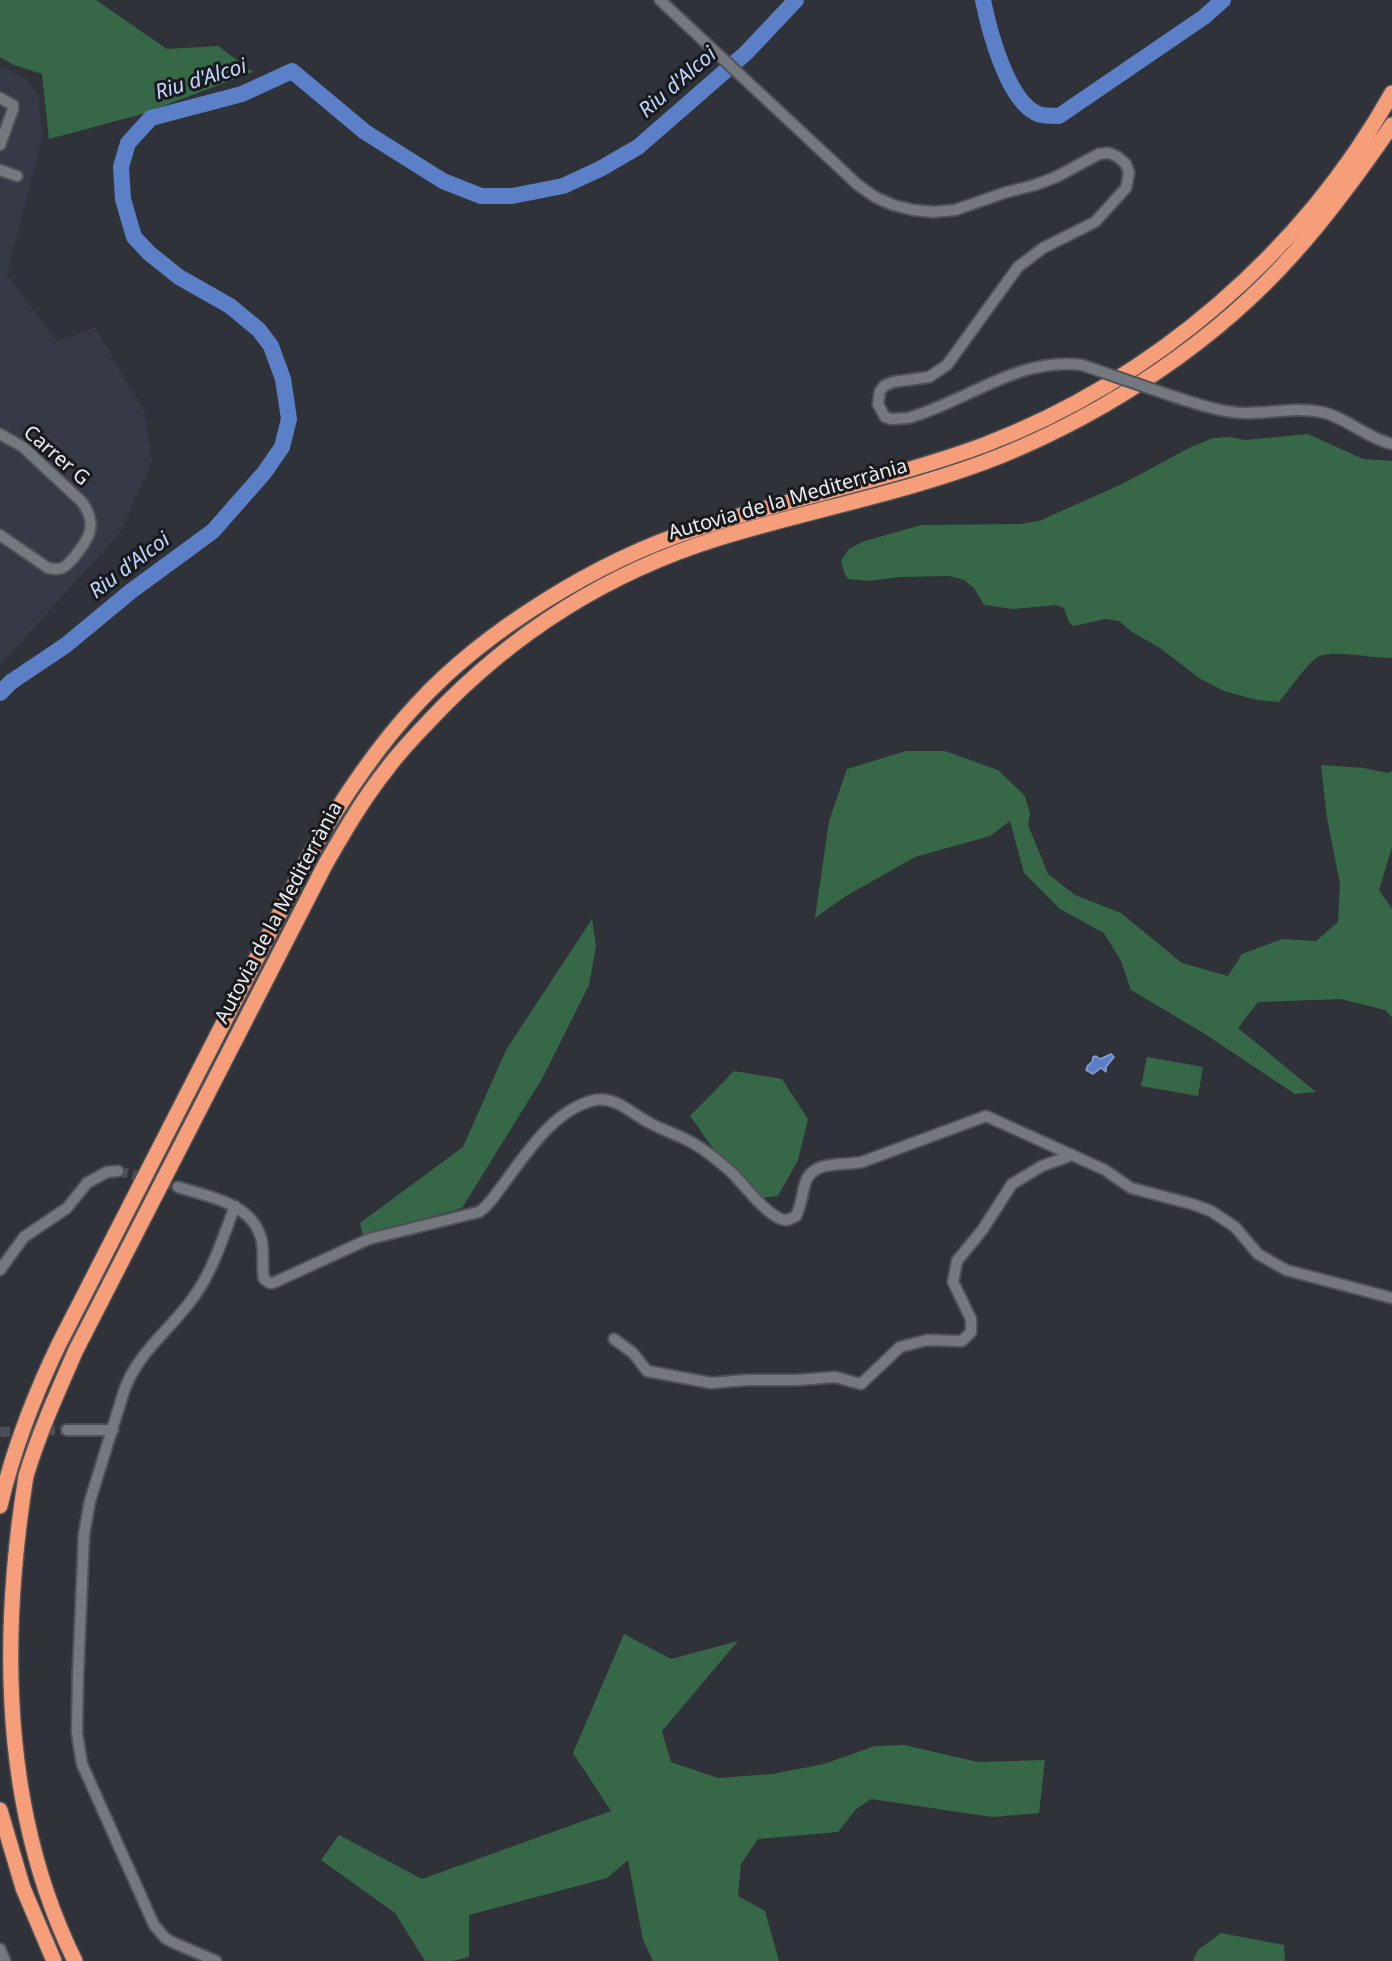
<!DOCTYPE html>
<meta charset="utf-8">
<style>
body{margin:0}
canvas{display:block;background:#2f3238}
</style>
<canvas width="1392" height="1961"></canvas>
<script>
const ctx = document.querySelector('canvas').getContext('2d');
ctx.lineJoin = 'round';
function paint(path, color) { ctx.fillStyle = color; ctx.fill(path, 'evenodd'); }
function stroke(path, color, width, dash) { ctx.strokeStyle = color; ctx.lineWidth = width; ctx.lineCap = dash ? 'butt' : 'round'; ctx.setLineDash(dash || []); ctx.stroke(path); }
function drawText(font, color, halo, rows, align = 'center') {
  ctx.font = font + ' "Noto Sans",sans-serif'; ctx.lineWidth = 6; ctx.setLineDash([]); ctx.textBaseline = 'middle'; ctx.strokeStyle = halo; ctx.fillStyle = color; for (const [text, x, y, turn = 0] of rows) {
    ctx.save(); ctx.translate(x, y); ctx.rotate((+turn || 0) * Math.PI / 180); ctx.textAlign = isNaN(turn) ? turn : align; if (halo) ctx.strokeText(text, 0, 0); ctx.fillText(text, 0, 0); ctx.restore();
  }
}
const built = new Path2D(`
 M 0,65 L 27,79 L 39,96 L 42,138 L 7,274 L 58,342 L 95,327 L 144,411 L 152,462 L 119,534 L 0,665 Z`);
const green = new Path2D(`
 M 0,0 L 96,0 L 167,49 L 218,46 L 253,72 L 142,114 L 49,139 L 42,74 L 14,65 L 0,57 Z
 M 1308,434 L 1363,459 L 1392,461 L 1392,658 C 1374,659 1329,648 1316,658 C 1302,670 1291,688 1279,702 L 1257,700 L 1224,691 L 1199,678 L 1160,648 L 1132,632 L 1119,621 L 1106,619 L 1073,626 L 1069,622 L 1064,608 L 1056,605 L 1013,609 L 984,605 L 974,588 L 964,580 L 949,576 L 900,577 L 868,581 L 848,579 L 845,575 L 841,561 L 849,549 L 862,542 L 921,525 L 1020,524 L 1039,521 L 1122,484 L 1191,447 L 1213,438 L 1231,437 L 1245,440 Z
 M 906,751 L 945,751 L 998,770 L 1025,796 L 1030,814 L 1028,825 L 1048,874 L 1075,895 L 1121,913 L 1182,963 L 1228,976 L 1242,954 L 1282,939 L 1316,941 L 1338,922 L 1340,884 L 1327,818 L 1321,765 L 1364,768 L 1388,773 L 1392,771 L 1392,847 L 1379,890 L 1392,909 L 1392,1017 L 1385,1010 L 1341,999 L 1258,1002 L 1238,1028 L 1316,1092 L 1295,1094 L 1205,1034 L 1131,990 L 1121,961 L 1104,933 L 1060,909 L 1024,873 L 1010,821 L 990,836 L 915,857 L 846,896 L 815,918 L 829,821 L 847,769 Z
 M 592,919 L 596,946 L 589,985 L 543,1077 L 462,1208 L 363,1236 L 360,1223 L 463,1147 L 506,1050 Z
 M 1147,1057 L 1203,1067 L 1198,1096 L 1141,1086 Z
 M 734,1071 L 782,1079 L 808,1119 L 798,1160 L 778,1196 L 749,1199 L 690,1116 Z
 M 624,1634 L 671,1659 L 738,1641 L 662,1731 L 671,1762 L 718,1778 L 772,1774 L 824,1764 L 875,1746 L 904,1745 L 978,1762 L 1045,1760 L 1039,1813 L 992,1817 L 871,1799 L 856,1809 L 838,1832 L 758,1839 L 741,1864 L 738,1896 L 765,1911 L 779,1961 L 653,1961 L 643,1940 L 628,1860 L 607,1878 L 469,1915 L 469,1957 L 453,1961 L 425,1961 L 395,1913 L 321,1860 L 339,1835 L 422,1879 L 611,1811 L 573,1753 Z
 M 1221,1933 L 1284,1945 L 1285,1961 L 1193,1961 L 1198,1950 Z`);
const water = new Path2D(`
 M 1111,1054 L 1114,1057 L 1106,1067 L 1106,1072 L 1101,1068 L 1093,1074 L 1086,1070 L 1088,1065 L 1092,1062 L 1093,1057 L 1096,1056 L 1100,1059 Z`);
const river = new Path2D(`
 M 983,0 C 989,30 1007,99 1036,113 C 1042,117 1052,115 1059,116 L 1204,17 L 1223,0
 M 0,693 L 11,682 L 66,645 L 130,592 L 213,531 L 264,473 L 282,447 L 289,419 L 283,379 L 271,346 L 259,330 L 230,306 L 179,277 L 149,253 L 134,237 L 123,199 L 121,167 L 128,143 L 151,118 L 242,94 L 292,71 L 365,132 L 443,181 L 481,196 L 512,196 L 563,186 L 600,169 L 638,147 L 746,53 L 796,0`);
const minorTunnel = new Path2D(`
 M 118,1171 L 178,1187
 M 0,1432 L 67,1430`);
const minor = new Path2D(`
 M 660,0 L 858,185 L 875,197 L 893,205 L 913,210 L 933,212 L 955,210 L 1007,192 L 1035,185 L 1056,177 L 1099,154 L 1109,153 L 1118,157 L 1126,164 L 1129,173 L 1126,188 L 1095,222 L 1043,248 L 1018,267 L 947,365 L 929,377 L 893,382 L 884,386 L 880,391 L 878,404 L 885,417 L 891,419 L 908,418 C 966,402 1019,356 1082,365
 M 0,98 L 13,105 L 13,109 L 0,145
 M 0,170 L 17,176
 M 1175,397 C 1198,404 1222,413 1247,413 C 1271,413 1296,407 1321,412 C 1346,417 1366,438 1392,444
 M 0,434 L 23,447 L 82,502 C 88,511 92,519 90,530 C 89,539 71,564 62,568 C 57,570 53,569 48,568 L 0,535
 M 178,1187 C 208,1197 251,1202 261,1238 C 265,1251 261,1266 264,1279 L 270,1283 L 273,1283 L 369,1239 L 479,1212 C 490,1205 497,1192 505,1182 C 528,1151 555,1109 595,1100 C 615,1096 631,1113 648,1122 C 660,1129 673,1133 685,1139 C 702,1147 716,1159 730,1171 C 744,1184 762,1210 779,1218 C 786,1222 790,1219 796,1216 C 801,1206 802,1194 805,1184 C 812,1159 843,1166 862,1162 L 986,1116 L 1105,1170 L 1131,1188 L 1192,1204 L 1211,1211 L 1235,1227 L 1258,1254 L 1286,1270 L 1392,1298
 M 0,1270 L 24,1237 L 67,1208 L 87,1183 L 107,1172 L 118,1171
 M 614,1339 L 633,1353 L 647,1371 L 711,1383 L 747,1380 L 798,1380 L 835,1377 L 861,1384 L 900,1347 L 927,1340 L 962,1341 L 971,1332 L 971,1319 L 953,1282 L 957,1261 L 983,1229 L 1012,1184 L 1042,1166 L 1067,1157 L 1071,1154
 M 67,1430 L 113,1430
 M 0,1949 L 5,1961
 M 216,1961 L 172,1942 L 165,1938 L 154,1925 L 82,1764 L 77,1733 L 78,1675 L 84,1534 L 90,1501 L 124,1391 C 137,1353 170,1330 193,1298 C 213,1271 223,1237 235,1206`);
const highway = new Path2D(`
 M 0,1506 C 13,1450 34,1396 59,1344 L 309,856 C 340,802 374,750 417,704 C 485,630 598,561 693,530 C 789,498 889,480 984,445 C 1154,380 1303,252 1392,93
 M 0,1810 L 23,1888 L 54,1961
 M 75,1961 C 1,1811 0,1638 26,1476 C 39,1433 58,1391 76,1350 L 325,865 C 344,832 363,799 387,769 C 400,751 416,735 431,719 C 512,633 606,573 719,538 C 813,509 911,492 1003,455 C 1110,411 1217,340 1294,253 C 1330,213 1361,170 1392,125`);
const minorBridge = new Path2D(`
 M 1082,365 L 1175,397`);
const streetNames = [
 ["Carrer G",56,456,41],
 ["Autovia de la Mediterrània",788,500,-16],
 ["Autovia de la Mediterrània",279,913,-62]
];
const waterNames = [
 ["Riu d'Alcoi",201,80,-17],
 ["Riu d'Alcoi",678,83,-41],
 ["Riu d'Alcoi",130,566,-37]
];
paint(built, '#353a46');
paint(green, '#366746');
paint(water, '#5c80c8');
stroke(water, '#87a0d4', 1.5);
stroke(river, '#5c80c8', 16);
stroke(minorTunnel, '#4b4e54', 10, [10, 5]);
stroke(minor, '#4e5156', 14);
stroke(highway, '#4e5156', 18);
stroke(minor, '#74787f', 10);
stroke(highway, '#f69d79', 15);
stroke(minorBridge, '#4e5156', 14, []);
stroke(minorBridge, '#74787f', 10);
drawText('20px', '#eaecf0', '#191a1d', streetNames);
drawText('italic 21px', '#c1d6fe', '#191a1d', waterNames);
</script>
